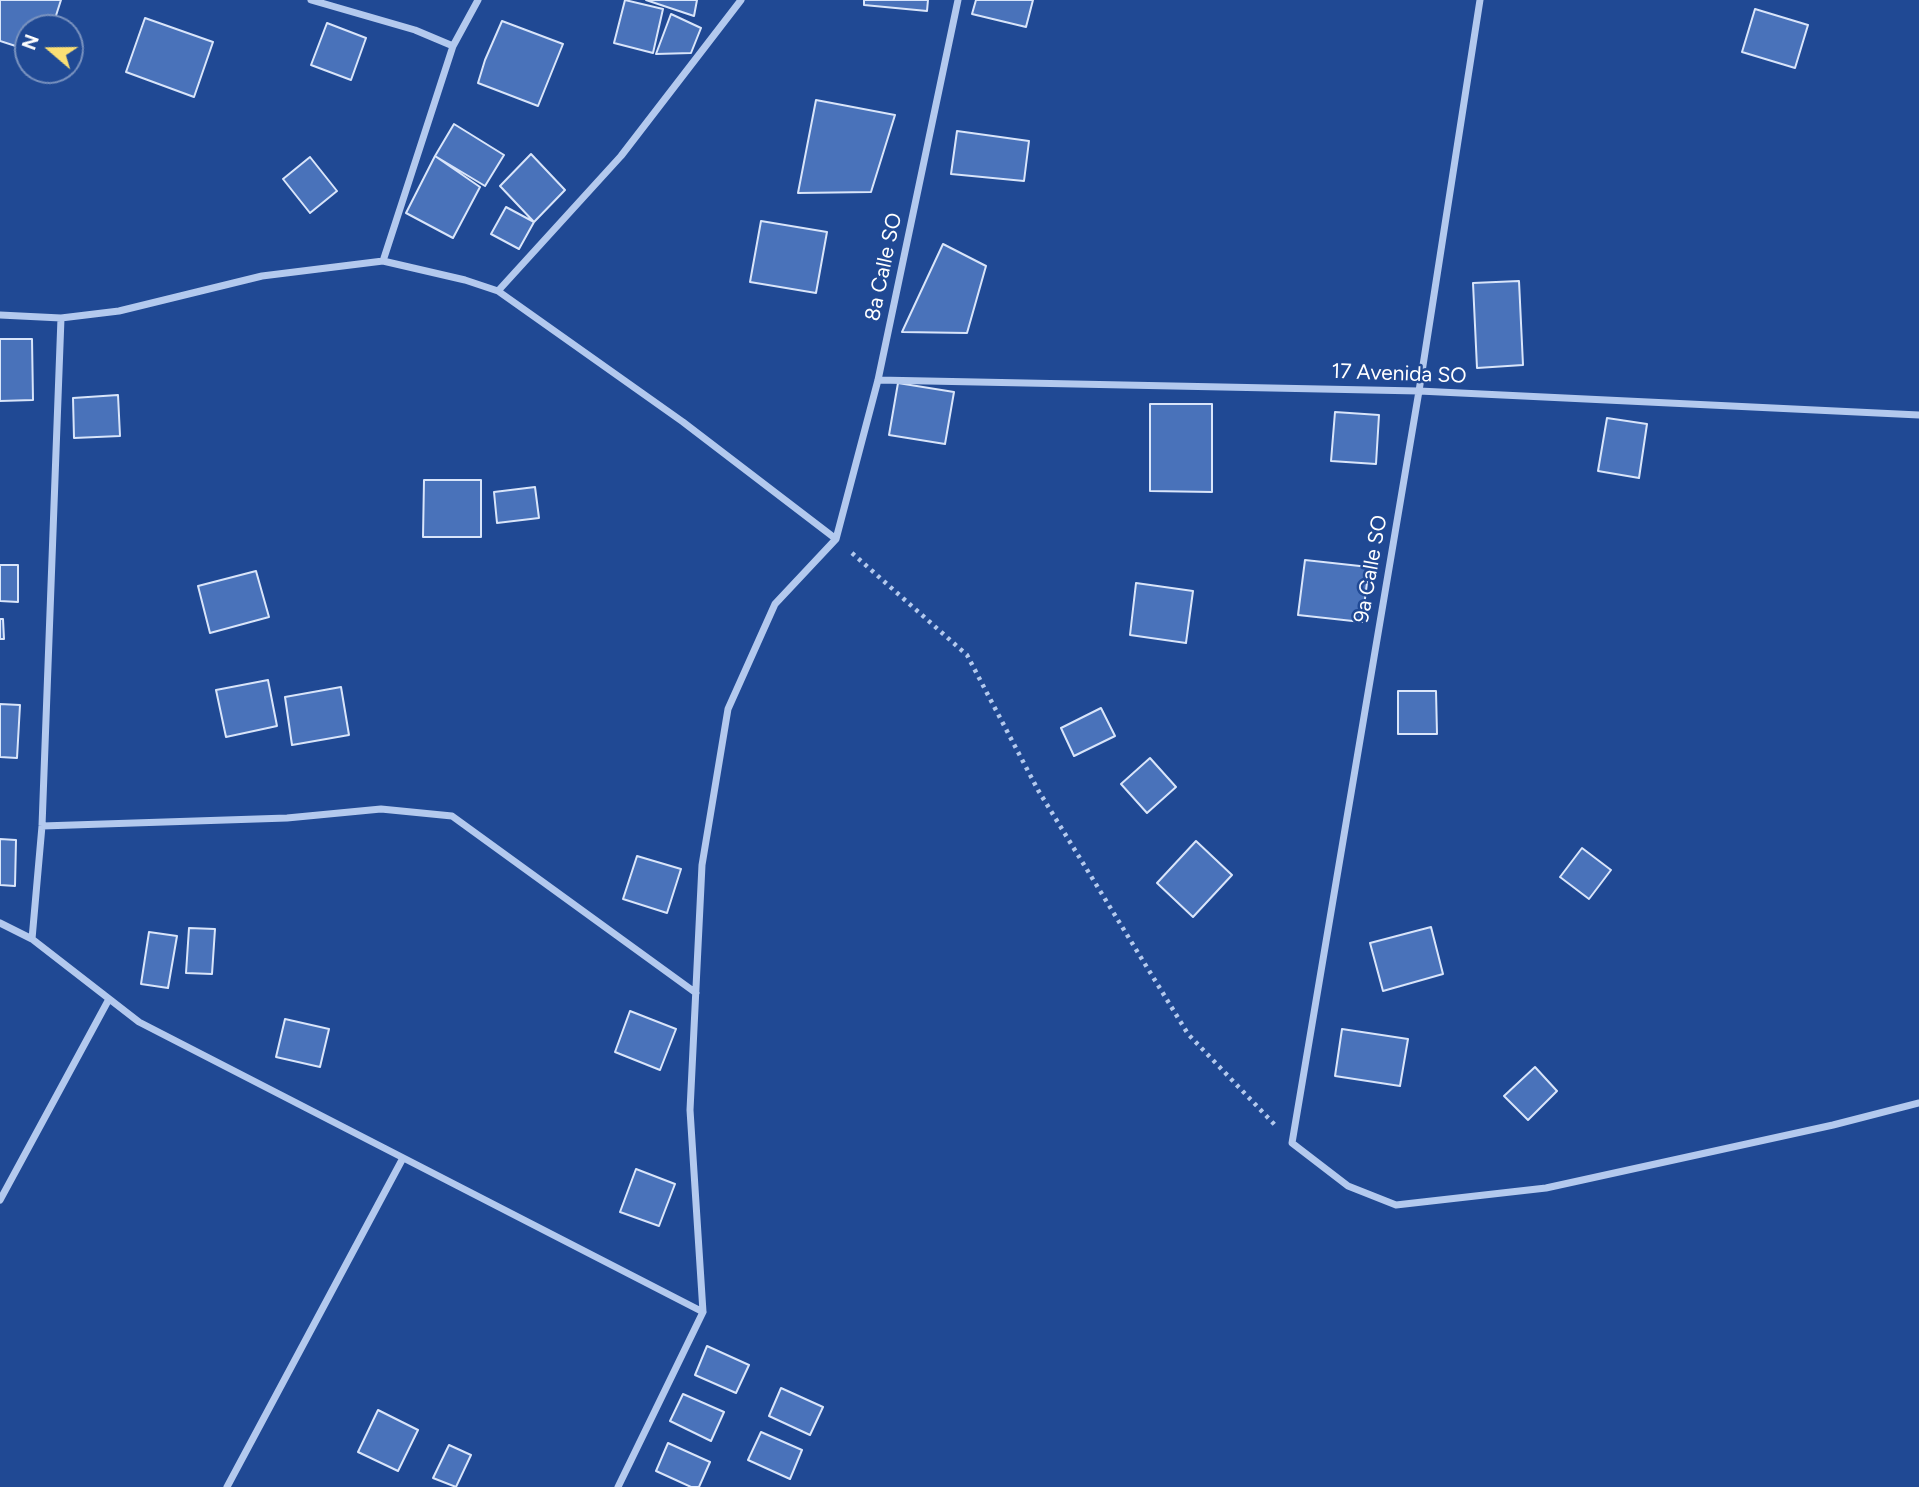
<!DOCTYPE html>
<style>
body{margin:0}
#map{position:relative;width:1919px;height:1487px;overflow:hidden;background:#204994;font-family:Figtree,sans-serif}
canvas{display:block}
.north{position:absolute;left:14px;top:14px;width:70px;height:70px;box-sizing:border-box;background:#204994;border:2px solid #7992bf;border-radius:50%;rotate:290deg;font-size:19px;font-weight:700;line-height:28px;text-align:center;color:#fff}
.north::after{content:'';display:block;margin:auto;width:24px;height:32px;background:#fbdf74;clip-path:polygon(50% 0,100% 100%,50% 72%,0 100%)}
</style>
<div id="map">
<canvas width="1919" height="1487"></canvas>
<div class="north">N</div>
</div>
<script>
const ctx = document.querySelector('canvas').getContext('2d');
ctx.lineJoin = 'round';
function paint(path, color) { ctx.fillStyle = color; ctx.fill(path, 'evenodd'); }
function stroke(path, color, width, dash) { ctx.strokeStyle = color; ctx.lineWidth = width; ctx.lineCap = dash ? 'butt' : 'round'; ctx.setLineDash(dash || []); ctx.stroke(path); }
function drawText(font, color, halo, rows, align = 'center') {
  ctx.font = font + ' Figtree,sans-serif'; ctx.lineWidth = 5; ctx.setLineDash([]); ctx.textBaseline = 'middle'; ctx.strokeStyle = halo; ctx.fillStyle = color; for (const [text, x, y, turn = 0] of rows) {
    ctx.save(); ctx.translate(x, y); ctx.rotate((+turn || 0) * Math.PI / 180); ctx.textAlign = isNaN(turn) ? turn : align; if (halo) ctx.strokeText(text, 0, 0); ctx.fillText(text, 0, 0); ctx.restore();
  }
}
const building = new Path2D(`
 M 0,0 L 61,0 L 52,28 L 28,28 L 28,50 L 0,41 Z
 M 625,0 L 663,9 L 653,53 L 614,43 Z
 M 646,0 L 697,0 L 694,16 Z
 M 864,0 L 928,0 L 927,11 L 864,5 Z
 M 976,0 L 1033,0 L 1026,27 L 972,14 Z
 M 1755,9 L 1808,25 L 1795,68 L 1742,52 Z
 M 671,14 L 701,28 L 691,53 L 656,54 Z
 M 145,18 L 213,42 L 194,97 L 126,72 Z
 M 502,21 L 563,44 L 538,106 L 478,83 L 485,60 Z
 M 327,23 L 366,38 L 351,80 L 311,65 Z
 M 816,100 L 895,115 L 871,192 L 798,193 Z
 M 454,124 L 504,155 L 485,186 L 435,156 Z
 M 957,131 L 1029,141 L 1024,181 L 951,174 Z
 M 531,154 L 565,190 L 534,222 L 500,186 Z
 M 435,156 L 480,187 L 453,238 L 406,213 Z
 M 310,157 L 337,191 L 310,213 L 283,179 Z
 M 506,207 L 534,222 L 519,249 L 491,234 Z
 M 761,221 L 827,232 L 816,293 L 750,282 Z
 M 943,244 L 986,266 L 967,333 L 902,332 Z
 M 1519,281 L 1523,365 L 1477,368 L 1473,283 Z
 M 0,339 L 32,339 L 33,400 L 0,401 Z
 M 898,383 L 954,392 L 945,444 L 889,435 Z
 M 118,395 L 120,436 L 74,438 L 73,398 Z
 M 1150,404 L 1212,404 L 1212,492 L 1150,491 Z
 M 1335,412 L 1379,415 L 1376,464 L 1331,461 Z
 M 1607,418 L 1647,424 L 1639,478 L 1598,471 Z
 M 424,480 L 481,480 L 481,537 L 423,537 Z
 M 535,487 L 539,518 L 497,523 L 494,492 Z
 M 1305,560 L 1369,567 L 1362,622 L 1298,615 Z
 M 0,565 L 18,565 L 18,602 L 0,601 Z
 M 256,571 L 269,617 L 210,633 L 198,586 Z
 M 1136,583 L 1193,591 L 1186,643 L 1130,635 Z
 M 0,619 L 3,619 L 4,639 L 0,639 Z
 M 268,680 L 277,726 L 226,737 L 216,690 Z
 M 341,687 L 349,735 L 292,745 L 285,697 Z
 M 1398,691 L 1436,691 L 1437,734 L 1398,734 Z
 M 0,704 L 20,705 L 17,758 L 0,757 Z
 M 1101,708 L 1115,736 L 1074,756 L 1061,728 Z
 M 1150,758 L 1176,787 L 1147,813 L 1121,784 Z
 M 0,839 L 16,840 L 15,886 L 0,885 Z
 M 1196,841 L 1232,875 L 1193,917 L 1157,883 Z
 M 1582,848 L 1611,870 L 1589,899 L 1560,877 Z
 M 637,856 L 681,869 L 667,913 L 623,899 Z
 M 1431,927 L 1443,974 L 1383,991 L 1370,943 Z
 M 189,928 L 215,929 L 212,974 L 186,973 Z
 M 149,932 L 177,936 L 168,988 L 141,984 Z
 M 630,1011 L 676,1029 L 660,1070 L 615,1052 Z
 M 285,1019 L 329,1029 L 320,1067 L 276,1057 Z
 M 1342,1029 L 1408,1039 L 1400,1086 L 1335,1076 Z
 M 1535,1067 L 1557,1091 L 1528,1120 L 1504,1096 Z
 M 636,1169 L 675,1184 L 659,1226 L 620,1212 Z
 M 707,1346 L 749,1365 L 736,1393 L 695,1375 Z
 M 781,1388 L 823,1407 L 810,1435 L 769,1416 Z
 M 683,1394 L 724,1412 L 711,1441 L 670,1421 Z
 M 378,1410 L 418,1430 L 398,1471 L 358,1452 Z
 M 761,1432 L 802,1450 L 790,1479 L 748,1460 Z
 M 668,1443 L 710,1462 L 699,1487 L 691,1487 L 656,1471 Z
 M 449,1445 L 471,1455 L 456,1487 L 433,1478 Z`);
const path = new Path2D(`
 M 852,553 L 967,655 L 1038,790 L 1188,1034 L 1275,1125`);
const minor = new Path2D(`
 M 311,0 L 415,30 L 453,46
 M 1480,0 L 1419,391 L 1292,1143 L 1348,1186 L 1396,1205 L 1546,1188 L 1833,1125 L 1919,1103
 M 383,261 L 453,46 L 478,0
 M 498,291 L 621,156 L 741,0
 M 0,315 L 61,318 L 119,311 L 262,276 L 383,261 L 465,280 L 498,291 L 683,422 L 836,539
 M 878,380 L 1419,391 L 1919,415
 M 42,826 L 287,818 L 381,809 L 452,816 L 696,993
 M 0,923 L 32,939 L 139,1022 L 703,1312
 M 32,939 L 42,826 L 61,318
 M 0,1200 L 109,999
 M 227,1487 L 403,1158
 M 618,1487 L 703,1312 L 690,1110 L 702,865 L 728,709 L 775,604 L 836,539 L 878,380 L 958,0`);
const streetNames = [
 ["8a Calle SO",884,267,-78],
 ["17 Avenida SO",1399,374,2],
 ["9a Calle SO",1371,569,-80]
];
paint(building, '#4972ba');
stroke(building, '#d9e5fa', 2);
stroke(path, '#b3c9ee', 4.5, [3.5, 5]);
stroke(minor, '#b3c9ee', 7);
drawText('21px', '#fff', '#204994', streetNames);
</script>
